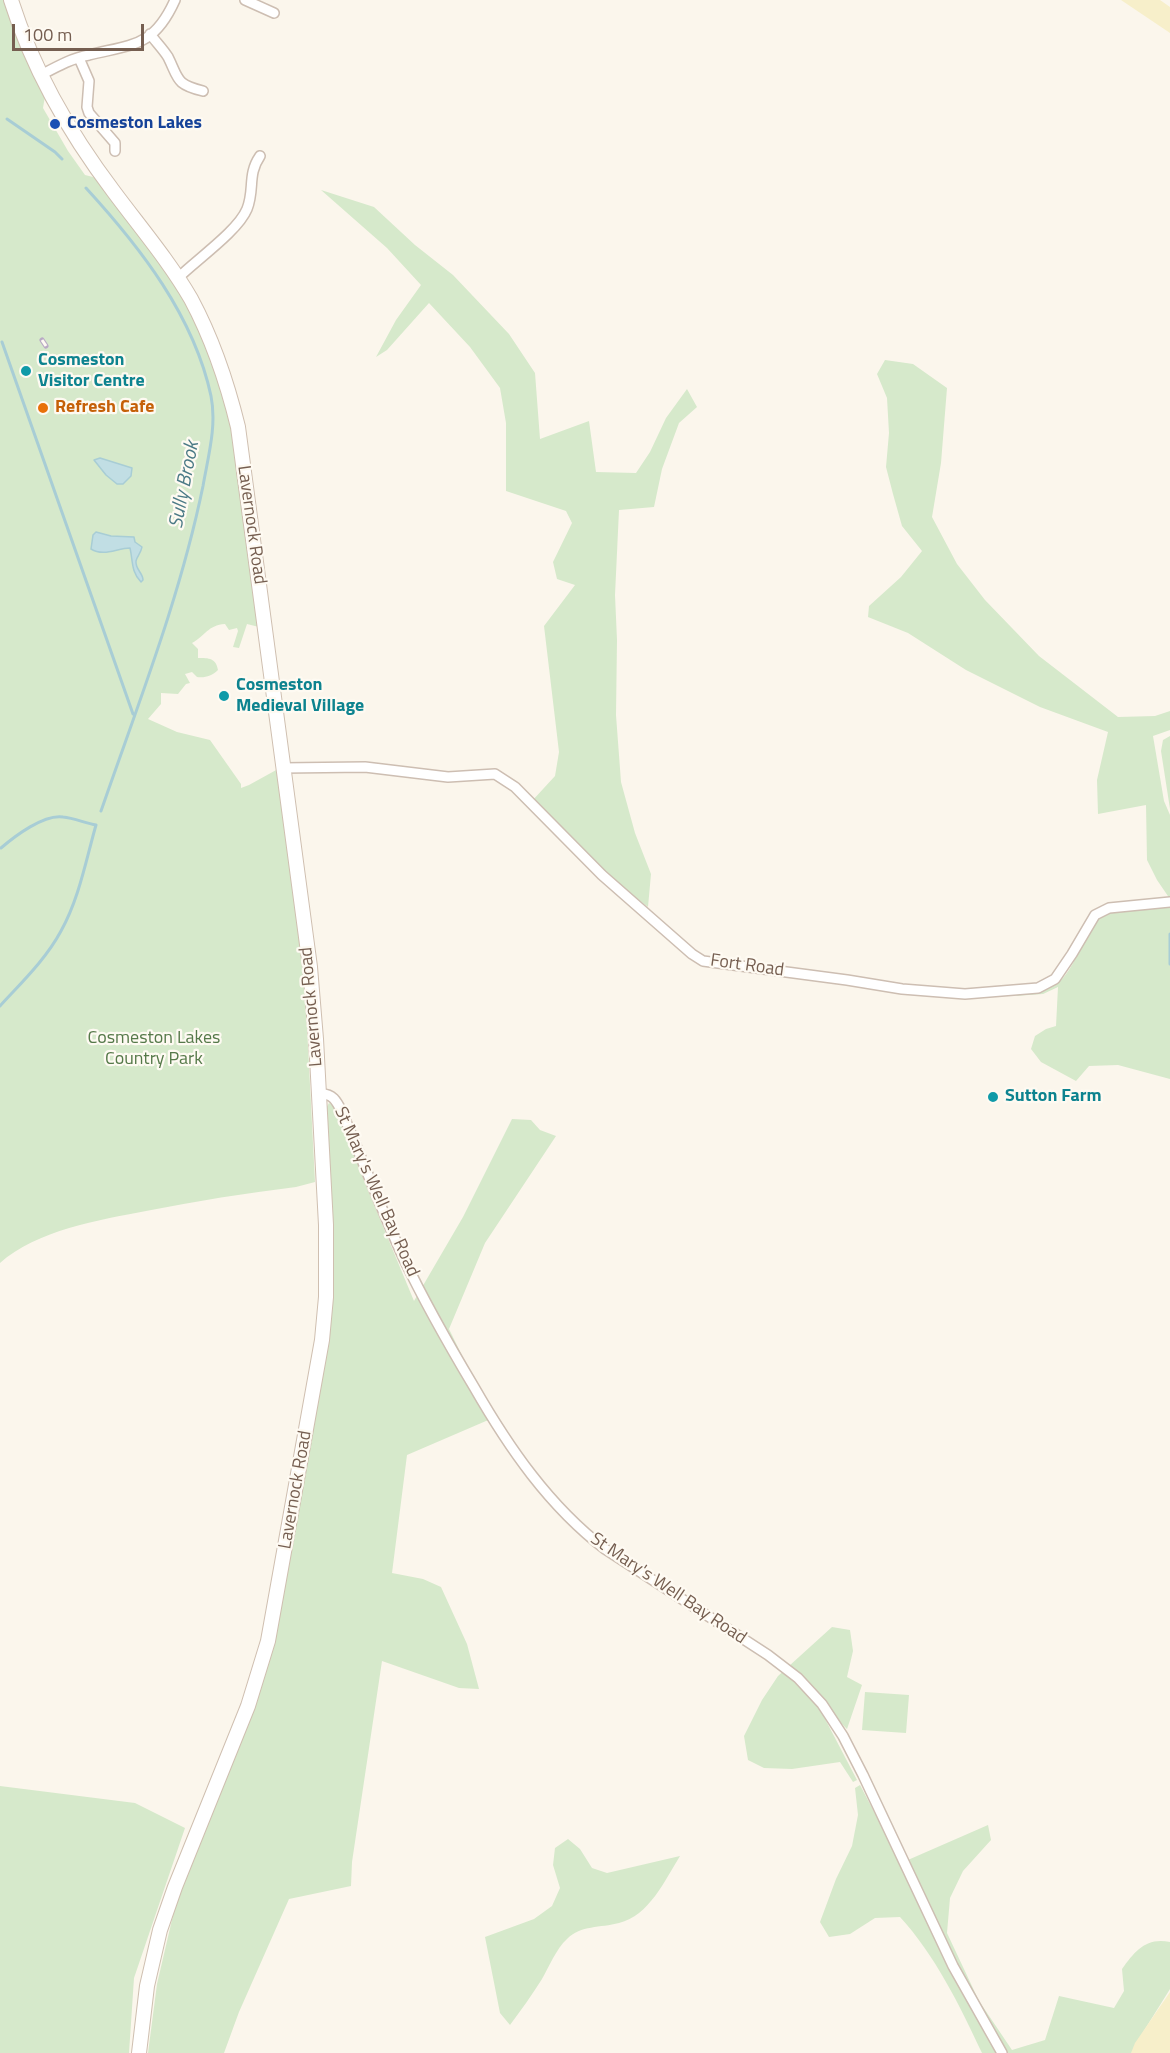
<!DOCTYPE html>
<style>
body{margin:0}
#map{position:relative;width:1170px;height:2053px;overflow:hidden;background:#fbf6ec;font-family:"Titillium Web",sans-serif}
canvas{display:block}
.scale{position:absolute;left:12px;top:24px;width:132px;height:27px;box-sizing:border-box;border:3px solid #755e50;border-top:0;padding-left:8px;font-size:18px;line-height:21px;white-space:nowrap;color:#755e50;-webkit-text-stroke:4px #fefaf2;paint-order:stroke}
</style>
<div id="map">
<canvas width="1170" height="2053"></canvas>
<div class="scale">100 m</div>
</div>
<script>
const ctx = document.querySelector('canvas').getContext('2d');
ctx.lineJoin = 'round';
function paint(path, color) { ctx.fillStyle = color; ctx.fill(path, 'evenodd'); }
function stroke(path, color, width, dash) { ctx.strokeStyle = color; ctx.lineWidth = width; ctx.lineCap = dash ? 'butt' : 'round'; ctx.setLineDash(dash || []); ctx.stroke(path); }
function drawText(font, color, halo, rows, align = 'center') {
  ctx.font = font + ' "Titillium Web",sans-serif'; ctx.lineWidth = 4.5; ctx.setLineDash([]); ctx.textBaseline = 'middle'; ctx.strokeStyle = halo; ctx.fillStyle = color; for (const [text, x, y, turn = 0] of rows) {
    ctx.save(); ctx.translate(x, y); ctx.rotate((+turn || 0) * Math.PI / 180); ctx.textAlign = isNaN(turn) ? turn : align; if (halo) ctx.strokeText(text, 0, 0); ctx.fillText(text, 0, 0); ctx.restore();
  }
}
const green = new Path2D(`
 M 0,0 L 6,0 L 45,96 L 43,108 L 68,151 L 85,175 L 93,177 L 99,181 L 160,260 L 205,335 L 230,413 L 259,627 L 247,624 L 239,648 L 233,647 L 238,631 L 237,628 L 229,630 L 225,624 C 208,625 205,636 192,643 L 198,649 L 198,658 C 209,658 216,658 218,670 C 212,676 205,678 197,677 L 192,672 L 185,674 L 190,683 L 186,684 L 178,694 L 161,693 L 161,704 L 148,719 L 177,732 L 210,740 L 241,784 L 241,788 L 249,785 L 278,769 L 304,969 L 315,1182 L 296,1187 C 246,1193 196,1201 146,1211 C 99,1220 37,1230 0,1263 Z
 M 321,190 L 374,207 L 415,245 L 453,275 L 509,334 L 535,373 L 540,439 L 589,421 L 596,472 L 636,473 L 650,452 L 666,418 L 687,389 L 697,407 L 679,423 L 662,469 L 654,507 L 619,510 L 615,595 L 617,640 L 616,715 L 621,782 L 635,833 L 651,874 L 648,907 L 601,871 L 532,801 L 555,776 L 559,752 L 544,626 L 575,585 L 557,579 L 553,562 L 572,523 L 566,511 L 506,491 L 506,423 L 500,388 L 470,347 L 429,303 L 387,350 L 376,357 L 396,320 L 421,285 L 387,248 Z
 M 885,360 L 913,364 L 947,388 L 941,463 L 932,517 L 957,564 L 985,600 L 1039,656 L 1118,717 L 1155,716 L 1170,711 L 1170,730 L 1153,736 L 1164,801 L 1170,815 L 1170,899 L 1157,880 L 1147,860 L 1146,805 L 1098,814 L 1097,780 L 1108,732 L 1040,707 L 966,670 L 908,633 L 868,617 L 869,606 L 901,577 L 922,551 L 902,526 L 893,494 L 886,467 L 889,433 L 887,398 L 877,374 Z
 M 1170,736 L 1170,809 L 1161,751 L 1163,740 Z
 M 1170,906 L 1170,1079 L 1118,1065 L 1089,1066 L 1076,1081 L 1041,1062 L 1031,1049 L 1035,1036 L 1046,1029 L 1056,1026 L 1058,987 L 1043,994 L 1015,996 C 1028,990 1047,993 1059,982 C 1079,965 1087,918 1109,911 C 1123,907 1155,907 1170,906 Z
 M 329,1103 L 333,1105 L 342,1119 L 365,1183 L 414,1301 L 463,1217 L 512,1119 L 531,1120 L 540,1130 L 556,1136 L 485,1243 L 449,1329 L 479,1390 L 498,1419 L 486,1421 L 407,1455 L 392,1573 L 423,1579 L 441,1587 L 467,1644 L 479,1689 L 459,1688 L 382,1661 L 352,1862 L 351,1886 L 289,1899 L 239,2012 L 224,2053 L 148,2053 L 157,1984 L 178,1894 L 257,1698 L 301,1496 L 333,1302 L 330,1161 L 325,1110 Z
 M 832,1627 L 850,1630 L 853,1651 L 847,1677 L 862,1685 L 847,1729 L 840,1722 L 831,1709 L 823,1715 L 857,1780 L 853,1782 L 840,1762 L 792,1769 L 764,1768 L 748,1760 L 744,1736 L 762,1700 L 778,1676 Z
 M 865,1692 L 909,1695 L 906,1733 L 862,1730 Z
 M 860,1785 L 901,1863 L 988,1825 L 991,1840 L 963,1871 L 950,1898 L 947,1933 L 979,2001 L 1012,2050 L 1045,2040 L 1059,1996 L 1114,2008 L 1124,1991 L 1122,1969 C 1135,1951 1146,1937 1170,1942 L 1170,1989 L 1142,2034 L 1137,2053 L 982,2053 C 960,2006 935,1955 900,1917 L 875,1918 L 850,1934 L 829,1937 L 820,1922 L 836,1879 L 852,1846 L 858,1815 L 855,1788 Z
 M 0,1786 L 135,1803 L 185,1828 L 134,1978 L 129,2053 L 0,2053 Z
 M 568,1839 L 580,1849 L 592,1868 L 607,1873 L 680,1856 C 665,1880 649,1916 619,1923 C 600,1928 581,1925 567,1939 C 556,1949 549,1967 542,1979 C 532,1995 521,2010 510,2025 L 500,2013 L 485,1937 L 534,1919 L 552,1906 L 560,1888 L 553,1865 L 555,1848 Z`);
const sand = new Path2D(`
 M 1121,0 L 1160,0 L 1170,7 L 1170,33 Z
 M 1170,1992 L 1170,2053 L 1131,2053 L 1135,2043 Z`);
const water = new Path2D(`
 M 100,458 L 132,468 L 131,476 L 123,484 L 117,484 L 106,475 L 94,460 Z
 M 96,532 L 111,536 L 134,537 L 135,542 L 142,547 C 141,553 137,556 136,561 C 135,569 143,573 143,580 L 141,582 C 131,572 133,561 130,548 C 117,548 104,557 91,549 L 93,535 Z`);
const stream = new Path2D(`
 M 7,119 L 55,152 L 62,159
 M 86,188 C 140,247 194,316 211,396 C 217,426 208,457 203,486 C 180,598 138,704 101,811
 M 2,342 L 133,714
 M 1170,934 L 1170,964
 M 0,1006 C 22,982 46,959 61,931 C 79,899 86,860 96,825 C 85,823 74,818 63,817 C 44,814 15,836 1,848`);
const minor = new Path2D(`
 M 245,0 L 274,13
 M 150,34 C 156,42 163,49 168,57 C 179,79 175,84 203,91
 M 79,58 L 89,81 L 87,107 L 89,113 L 115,143 L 115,151
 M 41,75 C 56,67 72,58 89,55 C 133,44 154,47 175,0
 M 178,278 C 196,260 238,231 247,209 C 255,189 247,175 260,156
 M 283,768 L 365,767 L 448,777 L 495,774 L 515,787 L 602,875 L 692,954 L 703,961 L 847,980 L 902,989 L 965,994 L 1038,988 L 1055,979 L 1072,954 L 1095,915 L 1109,908 L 1170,902
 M 320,1094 C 333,1093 337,1102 342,1112 C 363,1161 382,1211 404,1259 C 425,1303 449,1345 474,1387 C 509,1448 549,1506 605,1549 L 768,1655 L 798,1678 L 822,1704 L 843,1736 L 863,1775 L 953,1966 L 1002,2053`);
const secondary = new Path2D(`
 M 11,0 C 33,70 70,134 114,192 C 140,227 169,261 191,299 C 213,340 227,382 238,427 L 310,967 L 316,1039 L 326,1225 L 326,1297 L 322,1340 L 268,1641 L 248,1706 L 175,1887 L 160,1930 L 147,1986 L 139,2053`);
const rail = new Path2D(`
 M 42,340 L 46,346`);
const markers = [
 [55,124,6,"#1a4fb4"],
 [26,371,6,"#0f9aa8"],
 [43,408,6,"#e8710a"],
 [224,696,6,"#0f9aa8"],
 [993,1097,6,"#0f9aa8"]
];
const transitNames = [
 ["Cosmeston Lakes",67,124]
];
const cultureNames = [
 ["Cosmeston",38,361],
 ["Visitor Centre",38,382],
 ["Cosmeston",236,686],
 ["Medieval Village",236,707],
 ["Sutton Farm",1005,1097]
];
const foodNames = [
 ["Refresh Cafe",55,408]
];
const streetNames = [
 ["Lavernock Road",251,525,82],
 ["Fort Road",747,966,8],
 ["Lavernock Road",312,1007,-95],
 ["St Mary's Well Bay Road",376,1192,66],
 ["Lavernock Road",296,1490,-80],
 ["St Mary's Well Bay Road",668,1589,34]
];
const parkNames = [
 ["Cosmeston Lakes",154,1039],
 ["Country Park",154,1060]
];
const waterNames = [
 ["Sully Brook",185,485,-79]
];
paint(green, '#d6e9cb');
paint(sand, '#f7efca');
paint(water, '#c1dee4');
stroke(water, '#a8cdd5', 1.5);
stroke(stream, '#a8cdd5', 3);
stroke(minor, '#cdbeb2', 12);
stroke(secondary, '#cfbfb0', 16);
stroke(minor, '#fff', 9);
stroke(secondary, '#fff', 14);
stroke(rail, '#b9aac5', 5);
stroke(rail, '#fefaf2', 3, [9]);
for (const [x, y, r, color] of markers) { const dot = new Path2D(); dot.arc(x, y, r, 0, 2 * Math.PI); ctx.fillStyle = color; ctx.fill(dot); stroke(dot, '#fefaf2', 2); }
drawText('bold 18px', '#164399', '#fefaf2', transitNames, 'left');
drawText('bold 18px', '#0d838f', '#fefaf2', cultureNames, 'left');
drawText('bold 18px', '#c56008', '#fefaf2', foodNames, 'left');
drawText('18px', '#755e50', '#fefaf2', streetNames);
drawText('18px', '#557949', '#fefaf2', parkNames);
drawText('italic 20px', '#4b7a86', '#fefaf2', waterNames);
</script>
